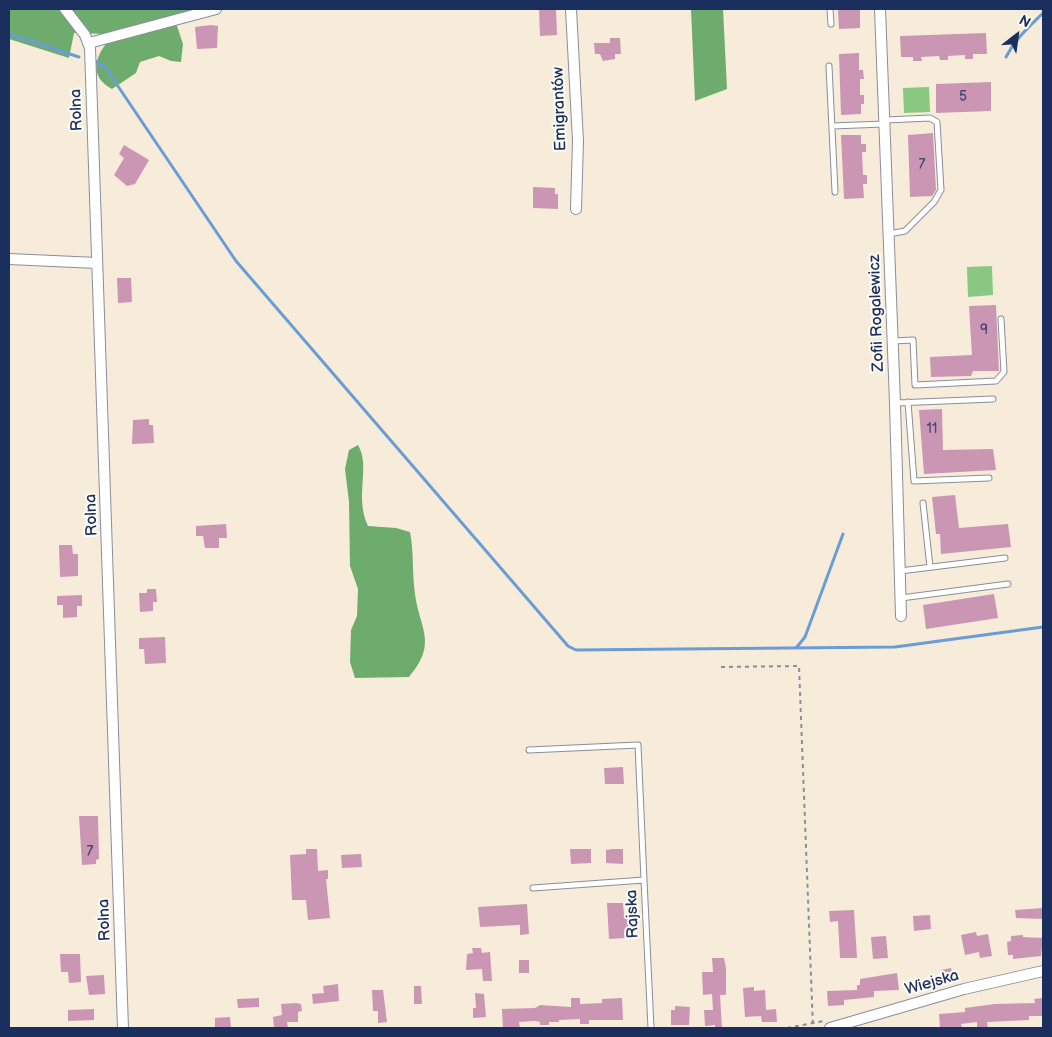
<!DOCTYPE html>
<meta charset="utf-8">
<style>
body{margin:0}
#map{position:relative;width:1052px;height:1037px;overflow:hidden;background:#f7ecd9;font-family:"Balsamiq Sans",sans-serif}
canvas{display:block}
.frame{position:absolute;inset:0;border:10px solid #1b2f5e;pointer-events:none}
.north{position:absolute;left:992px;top:10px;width:50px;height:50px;-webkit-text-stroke:4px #fdfcf7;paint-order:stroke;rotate:30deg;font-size:14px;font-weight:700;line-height:20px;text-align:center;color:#1b2f5e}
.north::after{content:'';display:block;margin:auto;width:18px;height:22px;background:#1b2f5e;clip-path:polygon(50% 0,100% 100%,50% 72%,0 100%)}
</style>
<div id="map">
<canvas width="1052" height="1037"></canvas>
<div class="frame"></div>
<div class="north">N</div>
</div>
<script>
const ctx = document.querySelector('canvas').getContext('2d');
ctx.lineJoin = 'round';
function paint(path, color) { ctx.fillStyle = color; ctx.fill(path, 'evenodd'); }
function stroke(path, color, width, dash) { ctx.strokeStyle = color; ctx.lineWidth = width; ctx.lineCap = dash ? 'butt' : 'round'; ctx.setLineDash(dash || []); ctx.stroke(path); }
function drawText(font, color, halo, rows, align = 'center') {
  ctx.font = font + ' "Balsamiq Sans",sans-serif'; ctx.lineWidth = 4; ctx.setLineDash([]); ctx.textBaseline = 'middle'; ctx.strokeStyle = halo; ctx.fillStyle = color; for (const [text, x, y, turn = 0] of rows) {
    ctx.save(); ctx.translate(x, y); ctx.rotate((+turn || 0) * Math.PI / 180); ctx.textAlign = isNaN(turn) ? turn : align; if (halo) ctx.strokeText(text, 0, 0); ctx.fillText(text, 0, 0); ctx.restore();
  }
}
const green = new Path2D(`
 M 929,87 L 930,112 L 904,113 L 903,88 Z
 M 992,266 L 993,295 L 968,297 L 967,267 Z`);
const forest = new Path2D(`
 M 9,9 L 200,9 L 174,17 L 183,44 L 181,62 L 171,61 L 159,56 L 140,62 L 136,73 L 112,89 C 89,76 94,58 109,40 L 106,34 L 74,33 L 69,58 L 9,39 Z
 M 691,9 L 723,9 L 727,89 L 695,101 Z
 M 358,445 C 371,467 354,496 368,526 L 396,528 L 410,532 C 414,552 412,573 415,594 C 420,630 438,643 409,677 L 355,678 L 350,662 L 351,630 L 357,616 L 358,589 L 350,566 L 349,502 L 345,469 L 349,450 Z`);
const stream = new Path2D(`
 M 9,34 L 79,57
 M 1006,57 C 1015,39 1029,27 1043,13
 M 95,61 L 105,67 L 236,261 L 568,646 L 576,650 L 895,647 L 1043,627
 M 796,648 L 805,637 L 843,534`);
const building = new Path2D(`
 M 539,9 L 556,9 L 557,35 L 540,36 Z
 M 838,9 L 860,9 L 860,28 L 839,29 Z
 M 211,25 L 218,26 L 217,48 L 197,49 L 195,27 Z
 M 986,33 L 987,54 L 973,54 L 973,59 L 965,59 L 965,55 L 948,56 L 948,60 L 940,60 L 939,56 L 921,57 L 922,61 L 913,61 L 913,57 L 901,57 L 900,36 Z
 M 610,38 L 620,38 L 621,54 L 615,54 L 615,59 L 603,61 L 600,54 L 595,54 L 594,43 L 610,43 Z
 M 859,53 L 859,70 L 863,70 L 864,79 L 860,79 L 860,95 L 864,95 L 864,104 L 861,104 L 861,114 L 841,115 L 839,54 Z
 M 991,82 L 991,111 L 936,113 L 936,84 Z
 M 933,133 L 936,190 L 932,196 L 910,197 L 908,135 Z
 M 841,135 L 861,135 L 861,144 L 866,144 L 866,152 L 862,152 L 863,175 L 867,175 L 867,184 L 863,184 L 864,198 L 844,199 Z
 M 124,145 L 149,160 L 135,184 L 127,186 L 114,175 L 124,158 L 119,154 Z
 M 533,187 L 555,188 L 555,194 L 558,194 L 558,209 L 533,208 Z
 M 117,278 L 131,278 L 132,302 L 118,303 Z
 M 996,305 L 999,371 L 973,371 L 971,376 L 931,377 L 930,357 L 972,355 L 969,306 Z
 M 942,409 L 943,450 L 993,449 L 996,470 L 924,474 L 919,410 Z
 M 149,419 L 149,425 L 153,425 L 154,443 L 132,444 L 133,420 Z
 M 955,495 L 959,528 L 1008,524 L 1011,547 L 941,554 L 940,534 L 936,534 L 932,497 Z
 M 226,524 L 227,538 L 219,538 L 219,548 L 205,548 L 203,536 L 196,536 L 196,526 Z
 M 59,545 L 72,545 L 73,554 L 78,554 L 78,576 L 60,577 Z
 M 147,589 L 156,589 L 157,602 L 153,602 L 153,611 L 140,612 L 139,593 L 147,593 Z
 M 994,594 L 998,618 L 926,629 L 923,605 Z
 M 82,595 L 82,606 L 77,606 L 77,617 L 63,618 L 63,605 L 57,605 L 57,596 Z
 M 165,637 L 166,663 L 145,664 L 144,649 L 139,649 L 139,638 Z
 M 623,767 L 624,784 L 605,784 L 604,768 Z
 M 79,816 L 98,816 L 99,859 L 96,860 L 96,864 L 82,865 Z
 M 306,849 L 317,849 L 318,871 L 328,870 L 328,879 L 326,879 L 330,918 L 308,920 L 306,900 L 292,900 L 290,855 L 306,854 Z
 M 570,849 L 591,849 L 591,863 L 571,864 Z
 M 612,849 L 623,849 L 623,864 L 606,863 L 606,850 Z
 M 361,854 L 362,867 L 342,868 L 341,855 Z
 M 607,903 L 623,903 L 624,915 L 628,915 L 629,930 L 625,931 L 625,938 L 609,939 Z
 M 527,904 L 529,934 L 520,935 L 520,925 L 480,927 L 478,907 Z
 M 1043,908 L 1043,919 L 1016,918 L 1015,910 Z
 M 854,910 L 857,958 L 840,958 L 838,921 L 830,922 L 829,911 Z
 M 930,915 L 931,929 L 914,931 L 913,916 Z
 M 976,932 L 977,936 L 988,934 L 992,956 L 980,958 L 979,952 L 965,955 L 961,935 Z
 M 1023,935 L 1023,937 L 1043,938 L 1041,956 L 1013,959 L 1013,955 L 1008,955 L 1007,942 L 1011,941 L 1011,936 Z
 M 886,936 L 888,958 L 873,959 L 871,937 Z
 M 472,948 L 481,948 L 482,953 L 490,952 L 492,981 L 483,981 L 482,969 L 466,970 L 467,954 L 473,953 Z
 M 60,954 L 80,954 L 81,982 L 69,983 L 68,972 L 61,972 Z
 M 712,958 L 724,958 L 726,968 L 726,995 L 720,995 L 722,1028 L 715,1028 L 715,1025 L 705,1026 L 704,1010 L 713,1010 L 712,994 L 703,995 L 702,972 L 713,972 Z
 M 519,960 L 529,960 L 529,973 L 519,973 Z
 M 951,968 L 955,982 L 944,984 L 941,970 Z
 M 897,973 L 899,990 L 874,991 L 874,997 L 844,1000 L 844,1005 L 828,1006 L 827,991 L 857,990 L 857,985 L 860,985 L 860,979 Z
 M 104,975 L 105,994 L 89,995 L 86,976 Z
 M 338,984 L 339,1001 L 313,1004 L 312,994 L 324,993 L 323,986 Z
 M 414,986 L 421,986 L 422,1004 L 414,1004 Z
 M 754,987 L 754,991 L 765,990 L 766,1010 L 776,1009 L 777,1022 L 762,1022 L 761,1016 L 745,1017 L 743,988 Z
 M 372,990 L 383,990 L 387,1022 L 378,1023 L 378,1011 L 373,1011 Z
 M 475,993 L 484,994 L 486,1017 L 473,1018 L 473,1008 L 476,1008 Z
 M 259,998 L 259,1007 L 238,1008 L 237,999 Z
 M 571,998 L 580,998 L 580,1004 L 602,1003 L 602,999 L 622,998 L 623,1020 L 589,1020 L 589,1024 L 580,1024 L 580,1019 L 559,1020 L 559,1022 L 549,1022 L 549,1025 L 540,1025 L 540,1022 L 535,1021 L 519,1022 L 520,1028 L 503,1028 L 502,1009 L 535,1008 L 540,1005 L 571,1007 Z
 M 1043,998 L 1043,1016 L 1029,1016 L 1029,1020 L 987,1022 L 988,1028 L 977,1028 L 977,1022 L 961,1024 L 962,1028 L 940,1028 L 939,1014 L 965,1012 L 965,1008 L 995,1004 L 1035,1003 L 1034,999 Z
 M 296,1003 L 301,1004 L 302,1011 L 298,1012 L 298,1022 L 287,1022 L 288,1028 L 274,1028 L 273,1017 L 282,1015 L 281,1004 Z
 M 675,1006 L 690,1007 L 689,1025 L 671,1025 L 671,1010 L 675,1010 Z
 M 94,1009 L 94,1020 L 68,1021 L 68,1010 Z
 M 230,1017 L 231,1028 L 215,1028 L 215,1018 Z`);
const path = new Path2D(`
 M 721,667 L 799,666 L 813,1028
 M 787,1028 L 824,1021`);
const service = new Path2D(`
 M 830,9 L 831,24
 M 829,66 L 835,192
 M 885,120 L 930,118 L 937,122 L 941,190 L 934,202 L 905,231 L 889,234
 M 832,126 L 884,124
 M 893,341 L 913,340 L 915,385 L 996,381 L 1004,372 L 1001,319
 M 908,402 L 914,481 L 989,478
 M 895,403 L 993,399
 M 923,503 L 930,567
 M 900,571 L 1005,558
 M 901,598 L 1008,584
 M 529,750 L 638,745 L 644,880
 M 533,888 L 644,880 L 651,1028`);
const minor = new Path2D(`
 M 65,9 L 85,35 L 90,48 L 123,1028
 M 571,9 L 578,141 L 576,209
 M 880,9 L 895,403 L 901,616
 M 89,43 L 216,9
 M 9,259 L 97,263
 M 830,1028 L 964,989 L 1043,971`);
const numberNames = [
 ["5",963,97],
 ["7",922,165],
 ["9",984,330],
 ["11",932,429],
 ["7",90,852]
];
const streetNames = [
 ["Emigrantów",560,109,-92],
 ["Rolna",77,110,-92],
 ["Zofii Rogalewicz",877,313,-92],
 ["Rolna",92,515,-92],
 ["Rajska",633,914,-92],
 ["Rolna",105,920,-92],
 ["Wiejska",932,983,-16]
];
paint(green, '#88c880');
paint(forest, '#6eac6e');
stroke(stream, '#6a9dd5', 3);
paint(building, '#cb96b4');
stroke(service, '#898e9c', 7);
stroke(minor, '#898e9c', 12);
stroke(path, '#898e9c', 2, [4, 4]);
stroke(service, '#fff', 5);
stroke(minor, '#fff', 10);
drawText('14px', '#474974', null, numberNames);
drawText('16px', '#1b2f5e', '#fdfcf7', streetNames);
</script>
